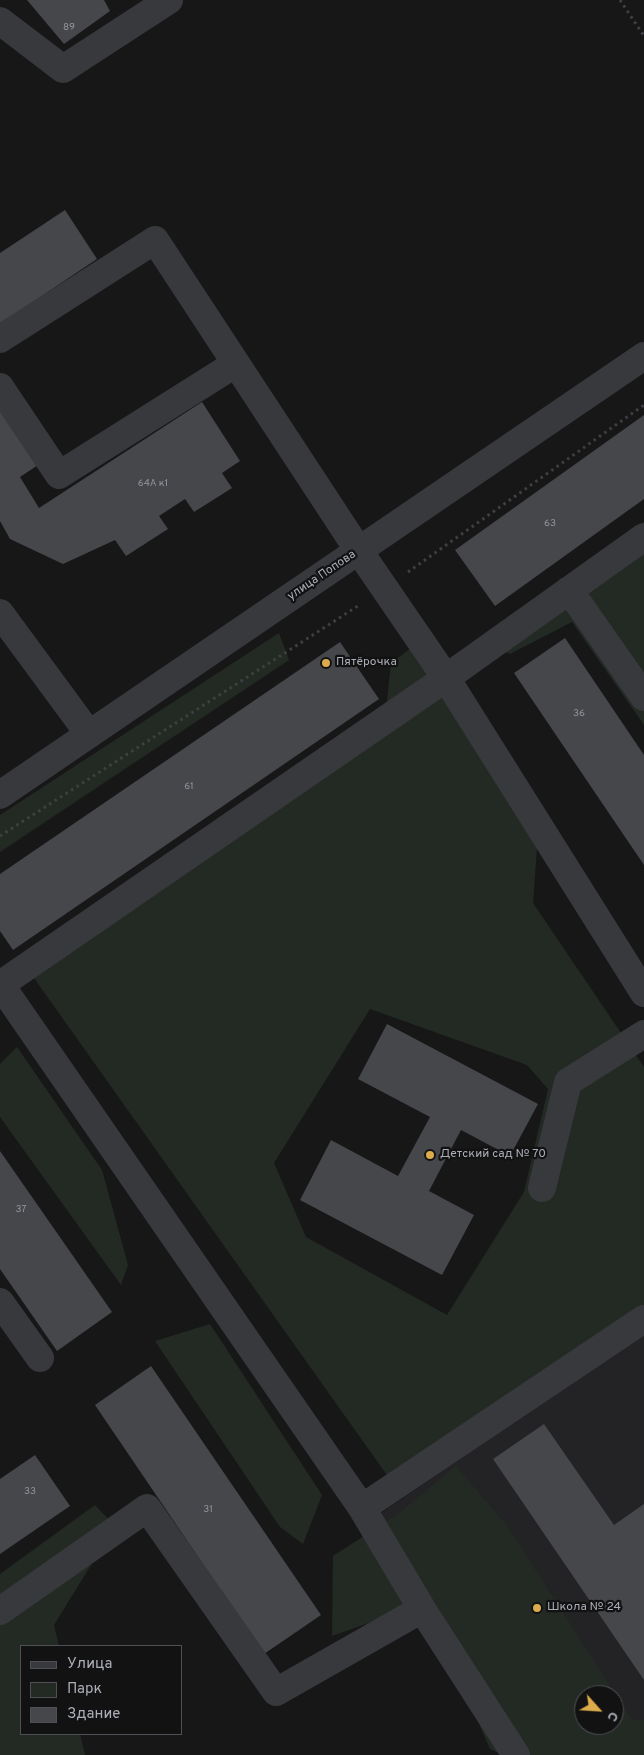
<!DOCTYPE html>
<meta charset="utf-8">
<style>
body{margin:0}
#map{position:relative;width:644px;height:1755px;overflow:hidden;background:#171718;font-family:Overpass,sans-serif}
canvas{display:block}
.legend{position:absolute;left:20px;top:1645px;width:162px;height:90px;box-sizing:border-box;background:#121213;border:1px solid #4f5055;margin:0;padding:6px 9px;list-style:none;font-size:15px;color:#abaeb7}
.legend li{display:flex;align-items:center;gap:10px;height:25px}
.legend b{width:25px;border:1px solid #4f5055}
.north{position:absolute;left:574px;top:1685px;width:50px;height:50px;box-sizing:border-box;background:#121213;border:1px solid #4f5055;border-radius:50%;rotate:116deg;font-size:14px;font-weight:700;line-height:20px;text-align:center;color:#abaeb7}
.north::after{content:'';display:block;margin:auto;width:18px;height:22px;background:#dcab4b;clip-path:polygon(50% 0,100% 100%,50% 72%,0 100%)}
</style>
<div id="map">
<canvas width="644" height="1755"></canvas>
<ul class="legend">
<li><b style="height:6px;background:#38393d"></b>Улица</li>
<li><b style="height:14px;background:#232a24"></b>Парк</li>
<li><b style="height:14px;background:#46474b"></b>Здание</li>
</ul>
<div class="north">С</div>
</div>
<script>
const ctx = document.querySelector('canvas').getContext('2d');
ctx.lineJoin = 'round';
function paint(path, color) { ctx.fillStyle = color; ctx.fill(path, 'evenodd'); }
function stroke(path, color, width, dash) { ctx.strokeStyle = color; ctx.lineWidth = width; ctx.lineCap = dash ? 'butt' : 'round'; ctx.setLineDash(dash || []); ctx.stroke(path); }
function drawText(font, color, halo, rows, align = 'center') {
  ctx.font = font + ' Overpass,sans-serif'; ctx.lineWidth = 4.5; ctx.setLineDash([]); ctx.textBaseline = 'middle'; ctx.strokeStyle = halo; ctx.fillStyle = color; for (const [text, x, y, turn = 0] of rows) {
    ctx.save(); ctx.translate(x, y); ctx.rotate((+turn || 0) * Math.PI / 180); ctx.textAlign = isNaN(turn) ? turn : align; if (halo) ctx.strokeText(text, 0, 0); ctx.fillText(text, 0, 0); ctx.restore();
  }
}
const built = new Path2D(`
 M 644,1333 L 644,1755 L 532,1755 L 371,1520 ZM 584,1695 L 614,1695 L 614,1725 L 584,1725 Z`);
const green = new Path2D(`
 M 644,522 L 644,725 L 572,622 L 510,654 L 483,641 Z
 M 279,633 L 289,660 L 0,852 L 0,815 Z
 M 414,646 L 537,848 L 533,903 L 644,1067 L 644,1324 L 389,1478 L 29,971 L 384,729 L 391,663 ZM 370,1009 L 527,1065 L 548,1089 L 524,1192 L 447,1315 L 306,1237 L 274,1163 Z
 M 17,1047 L 102,1170 L 128,1265 L 121,1285 L 0,1117 L 0,1064 Z
 M 210,1324 L 322,1495 L 303,1544 L 280,1527 L 155,1341 Z
 M 456,1466 L 507,1526 L 632,1720 L 644,1720 L 644,1755 L 503,1755 L 490,1749 L 450,1657 L 405,1610 L 332,1636 L 333,1556 L 398,1514 ZM 584,1695 L 614,1695 L 614,1725 L 584,1725 Z
 M 95,1505 L 115,1526 L 54,1625 L 59,1646 L 21,1646 L 21,1734 L 80,1734 L 85,1755 L 0,1755 L 0,1574 Z`);
const building = new Path2D(`
 M 27,0 L 104,0 L 110,11 L 64,44 Z
 M 65,210 L 97,259 L 0,324 L 0,253 Z
 M 202,402 L 240,461 L 222,473 L 232,488 L 194,512 L 185,499 L 159,516 L 168,529 L 126,556 L 115,540 L 63,564 L 10,539 L 0,521 L 0,410 L 38,465 L 20,477 L 39,508 Z
 M 644,415 L 644,499 L 495,606 L 455,550 Z
 M 565,638 L 644,755 L 644,865 L 514,673 Z
 M 340,642 L 379,699 L 13,950 L 0,931 L 0,874 Z
 M 387,1024 L 538,1104 L 510,1156 L 461,1130 L 429,1191 L 474,1215 L 442,1275 L 300,1200 L 331,1140 L 398,1176 L 430,1117 L 358,1079 Z
 M 0,1151 L 112,1312 L 57,1351 L 0,1269 Z
 M 151,1366 L 321,1615 L 264,1654 L 95,1405 Z
 M 544,1424 L 614,1525 L 644,1504 L 644,1680 L 493,1459 Z
 M 35,1455 L 70,1506 L 0,1554 L 0,1479 Z`);
const path = new Path2D(`
 M 620,0 L 644,36
 M 408,572 L 644,405
 M 0,836 L 361,604`);
const minor = new Path2D(`
 M 0,21 L 63,69 L 169,0
 M 0,339 L 155,240 L 359,551 L 446,678 L 644,993
 M 0,387 L 59,475 L 235,364
 M 569,590 L 644,697
 M 0,613 L 89,734
 M 0,795 L 644,356
 M 0,984 L 362,1508 L 422,1609 L 516,1755
 M 0,985 L 446,678 L 644,537
 M 542,1188 L 568,1082 L 644,1034
 M 0,1302 L 40,1358
 M 362,1508 L 644,1319
 M 0,1611 L 147,1508 L 276,1692 L 422,1609`);
const markers = [
 [326,663,5,"#dcab4b"],
 [430,1155,5,"#dcab4b"],
 [537,1608,5,"#dcab4b"]
];
const numberNames = [
 ["89",69,28],
 ["64А к1",153,484],
 ["63",550,524],
 ["36",579,714],
 ["61",189,787],
 ["37",21,1210],
 ["33",30,1492],
 ["31",208,1510]
];
const streetNames = [
 ["улица Попова",322,576,-34]
];
const poiNames = [
 ["Пятёрочка",336,663],
 ["Детский сад № 70",440,1155],
 ["Школа № 24",547,1608]
];
paint(built, '#232325');
paint(green, '#232a24');
paint(building, '#46474b');
stroke(path, '#3e4044', 3, [2.5, 4]);
stroke(minor, '#38393d', 28);
for (const [x, y, r, color] of markers) { const dot = new Path2D(); dot.arc(x, y, r, 0, 2 * Math.PI); ctx.fillStyle = color; ctx.fill(dot); stroke(dot, '#121213', 2); }
drawText('10px', '#92949c', null, numberNames);
drawText('12px', '#abaeb7', '#121213', streetNames);
drawText('12px', '#abaeb7', '#121213', poiNames, 'left');
</script>
